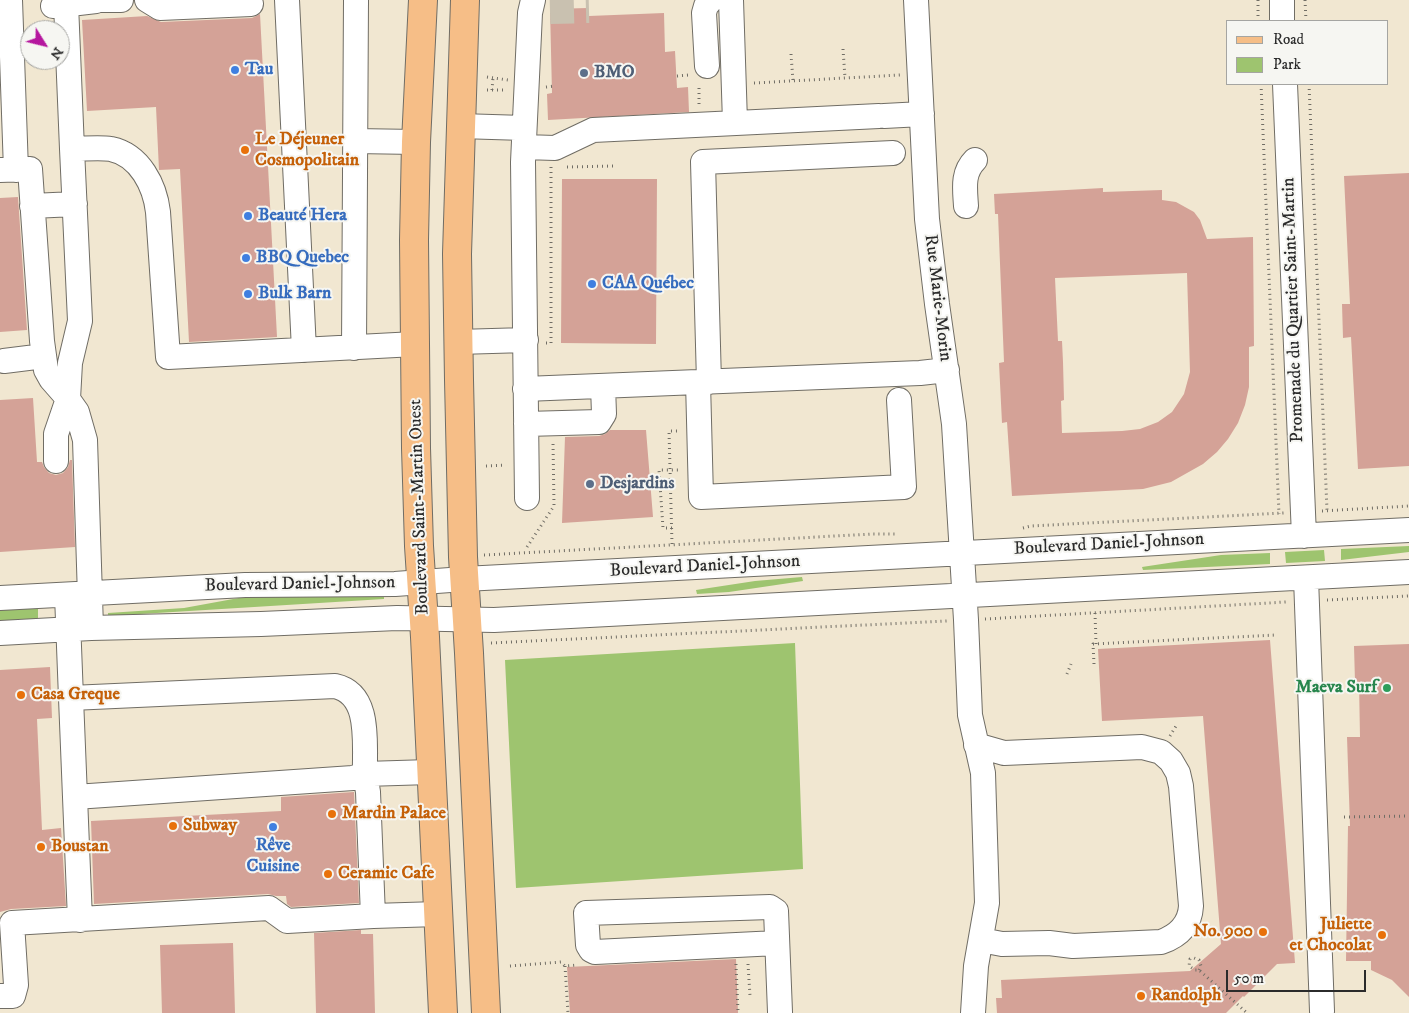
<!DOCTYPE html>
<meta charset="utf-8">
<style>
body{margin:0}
#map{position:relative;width:1409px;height:1013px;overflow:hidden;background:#f1e7d1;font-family:"IM FELL DW Pica",serif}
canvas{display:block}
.legend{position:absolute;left:1226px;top:20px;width:162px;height:65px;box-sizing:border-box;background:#f6f6f2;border:1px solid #a5a5a2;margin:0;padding:6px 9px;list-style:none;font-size:15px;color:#2b2b2b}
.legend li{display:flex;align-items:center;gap:10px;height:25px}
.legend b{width:25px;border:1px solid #a5a5a2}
.north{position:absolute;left:20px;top:20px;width:50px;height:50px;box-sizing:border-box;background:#f6f6f2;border:1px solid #a5a5a2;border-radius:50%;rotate:126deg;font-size:14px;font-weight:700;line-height:20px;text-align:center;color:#2b2b2b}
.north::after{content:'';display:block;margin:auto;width:18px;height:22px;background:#b5179e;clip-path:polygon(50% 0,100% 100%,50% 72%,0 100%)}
.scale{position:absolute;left:1226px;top:970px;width:140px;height:22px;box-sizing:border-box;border:2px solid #2b2b2b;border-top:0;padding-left:6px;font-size:15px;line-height:18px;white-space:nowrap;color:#2b2b2b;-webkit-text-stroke:4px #f6f6f2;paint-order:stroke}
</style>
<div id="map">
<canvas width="1409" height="1013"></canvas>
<ul class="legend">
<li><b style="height:6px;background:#f6be87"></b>Road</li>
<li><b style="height:14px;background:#9ec46f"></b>Park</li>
</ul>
<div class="north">N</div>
<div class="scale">50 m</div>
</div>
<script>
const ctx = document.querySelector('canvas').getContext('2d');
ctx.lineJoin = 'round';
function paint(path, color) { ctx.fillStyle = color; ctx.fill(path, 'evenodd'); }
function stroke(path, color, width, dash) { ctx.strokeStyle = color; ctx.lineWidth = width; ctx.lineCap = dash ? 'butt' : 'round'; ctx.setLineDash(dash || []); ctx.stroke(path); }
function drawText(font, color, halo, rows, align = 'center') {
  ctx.font = font + ' "IM FELL DW Pica",serif'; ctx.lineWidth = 4; ctx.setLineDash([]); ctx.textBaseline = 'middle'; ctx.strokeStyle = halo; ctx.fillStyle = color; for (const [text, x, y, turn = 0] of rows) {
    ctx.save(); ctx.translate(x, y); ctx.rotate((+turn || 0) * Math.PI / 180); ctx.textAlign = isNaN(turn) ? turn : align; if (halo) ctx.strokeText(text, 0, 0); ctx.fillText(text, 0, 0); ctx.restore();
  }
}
const green = new Path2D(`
 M 1409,546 L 1409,552 L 1341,560 L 1341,549 Z
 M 1324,550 L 1325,561 L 1286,563 L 1285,552 Z
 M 1270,553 L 1270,564 L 1143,570 L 1142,567 L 1221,555 Z
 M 802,577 L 803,581 L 729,592 L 697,594 L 696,590 L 755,581 Z
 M 255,595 L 384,596 L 384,599 L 108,616 L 108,613 L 184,608 Z
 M 38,607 L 38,620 L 0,622 L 0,609 Z
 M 795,643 L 803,869 L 516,888 L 505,660 Z`);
const building = new Path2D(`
 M 588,8 L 589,16 L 664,13 L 665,52 L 675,51 L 677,88 L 688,87 L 689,112 L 548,120 L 547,94 L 552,93 L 550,9 Z
 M 260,14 L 277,337 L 189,342 L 180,169 L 159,170 L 156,107 L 87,111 L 82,20 L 147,16 L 161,22 L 252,18 Z
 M 1409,173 L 1409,466 L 1358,469 L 1351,337 L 1343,338 L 1342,304 L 1350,304 L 1344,176 Z
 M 562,179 L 657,179 L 656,344 L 561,343 Z
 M 1103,188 L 1103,192 L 1162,190 L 1162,200 L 1176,202 L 1194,212 L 1200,220 L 1207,239 L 1253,237 L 1254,346 L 1249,347 L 1249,387 L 1245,405 L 1238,423 L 1228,439 L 1217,452 L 1203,464 L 1171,482 L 1143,489 L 1012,496 L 1007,422 L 1002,423 L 999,363 L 1004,362 L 998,214 L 995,214 L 994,194 ZM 1187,273 L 1190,372 L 1184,394 L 1172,412 L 1158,422 L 1140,429 L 1122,431 L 1062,433 L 1061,401 L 1064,400 L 1063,362 L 1062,341 L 1058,341 L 1055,278 Z
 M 18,197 L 27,330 L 0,332 L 0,198 Z
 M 33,398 L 37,462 L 42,462 L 44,467 L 49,473 L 56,475 L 63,473 L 68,467 L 70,460 L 72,460 L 75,547 L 0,552 L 0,400 Z
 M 610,430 L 646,430 L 653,517 L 562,523 L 565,437 L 599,436 L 605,434 Z
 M 1270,640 L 1295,963 L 1277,964 L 1244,997 L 1243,996 L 1226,1013 L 997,1013 L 996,998 L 1002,998 L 1001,980 L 1190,971 L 1221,944 L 1203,716 L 1102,721 L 1098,649 Z
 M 1409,644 L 1409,997 L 1392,980 L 1371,970 L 1371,961 L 1346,961 L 1348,826 L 1350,826 L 1347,737 L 1360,737 L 1359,682 L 1355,682 L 1354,646 Z
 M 50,667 L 52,718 L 37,719 L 42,830 L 61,828 L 66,906 L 11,909 L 0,912 L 0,670 Z
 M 354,792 L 359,903 L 291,907 L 287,904 L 286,896 L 276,896 L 268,894 L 94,904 L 91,821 L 281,811 L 281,797 Z
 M 361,930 L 361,934 L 373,934 L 375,1013 L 316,1013 L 314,933 Z
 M 233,943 L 235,1013 L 162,1013 L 160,945 Z
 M 736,959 L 738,1013 L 570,1013 L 567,967 Z`);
const minorTunnel = new Path2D(`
 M 550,12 L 589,11`);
const path = new Path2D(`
 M 1258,0 L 1258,21
 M 1305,0 L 1306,21
 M 843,49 L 845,78
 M 791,54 L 793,81
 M 677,76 L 689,75
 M 487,77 L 508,80
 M 754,83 L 900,75
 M 1261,84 L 1279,514
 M 1309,84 L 1327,510
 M 546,87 L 555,86
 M 487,90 L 506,90
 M 492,90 L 493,78
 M 699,104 L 699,84
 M 567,167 L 613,166
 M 546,343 L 551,343 L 551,167
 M 486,466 L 506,465
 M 1322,511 L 1409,506
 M 672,528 L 663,528 L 659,470 L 679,470
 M 1023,528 L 1031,526 L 1284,513
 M 672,544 L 669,431 L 678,431
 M 527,547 L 554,506 L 553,443
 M 484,555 L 872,534 L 895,534
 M 1327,600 L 1409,596
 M 1095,613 L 1096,644
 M 985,619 L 1286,602
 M 491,643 L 947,621
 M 1094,664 L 1093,644 L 1276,635
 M 1067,674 L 1071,664
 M 1170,736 L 1176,726
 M 1344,817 L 1409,816
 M 736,964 L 738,1011
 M 748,964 L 750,996
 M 510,966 L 561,962 L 565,966 L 578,965
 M 565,966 L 568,1013
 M 1199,970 L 1201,966 L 1199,960 L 1194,958 L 1190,959 L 1189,966 L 1195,970 L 1199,970 L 1247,1013`);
const minor = new Path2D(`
 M 10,0 L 16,170
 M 96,0 L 121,0
 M 147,0 L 160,8 L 251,4
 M 287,0 L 304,350
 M 731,0 L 735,122
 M 916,0 L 927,219 L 937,304 L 954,424 L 966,620 L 970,715 L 983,773 L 987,903 L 976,966 L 973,1013
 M 1282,0 L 1282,21
 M 66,4 L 72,149 C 84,149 99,147 111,149 C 140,155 155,186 158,212 L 168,357 L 415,344
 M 53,6 L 96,1
 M 707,66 L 704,13 L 706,6 L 711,0
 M 1285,84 L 1304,536
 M 884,116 L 922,114
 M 460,126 L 524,128
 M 355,141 L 416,142
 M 524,147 L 555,148 L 593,130 L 879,116
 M 0,170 L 30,169 L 42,341 L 46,370 L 51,379 L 65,395 L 77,412 L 85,440 L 91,628
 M 32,206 L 75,204
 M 966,206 C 965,189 962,173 975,160
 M 458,342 L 526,340
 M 354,348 L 356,0
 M 4,361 L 44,356
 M 698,382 L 701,497 L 904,487 L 899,400
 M 709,382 L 703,162 L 893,153
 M 525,389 L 920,373 L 947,370
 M 526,424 L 599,422 L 604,414 L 603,386
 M 56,461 L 56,434 L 68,399 L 70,363 L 80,321 L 72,149
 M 527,498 L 523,162 L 530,13 L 533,0
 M 1306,578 L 1322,1011
 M 67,595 L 71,698 L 335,686 C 372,694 364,745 365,774 L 430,772
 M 0,598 L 245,585 L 395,584 L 464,579 L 1409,530
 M 0,633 L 91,628 L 261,624 L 397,618 L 494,620 L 1409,572
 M 976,745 L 1004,753 L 1142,747 L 1161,752 L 1171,761 L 1178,773 L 1181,786 L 1191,906 C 1190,925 1178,936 1161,942 L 1073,946 L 1049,943 L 1002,944 L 981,940
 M 75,797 L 80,920
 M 373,916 L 438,914
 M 777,943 L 595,952 L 591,950 L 588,945 L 586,913 L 770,907 L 776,911 L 780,1012
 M 0,996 L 13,996 L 16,985 L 12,923 L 269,908 L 287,921 L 373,916 L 368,792 L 365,774 L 353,778 L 75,797 L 71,698`);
const major = new Path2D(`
 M 423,0 L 416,142 L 414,240 L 416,448 L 419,546 L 425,637 L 443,1013
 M 465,0 L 457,254 L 459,380 L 463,557 L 469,653 L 486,1013`);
const markers = [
 [235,70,5,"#3f7fe0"],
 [584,73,5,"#5c6f8a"],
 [245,150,5,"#e8710a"],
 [248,216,5,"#3f7fe0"],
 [246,258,5,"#3f7fe0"],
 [592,284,5,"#3f7fe0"],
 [248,294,5,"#3f7fe0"],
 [590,484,5,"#5c6f8a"],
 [1387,688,5,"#2e9e5b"],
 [21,695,5,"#e8710a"],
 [332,814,5,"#e8710a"],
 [173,826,5,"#e8710a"],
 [273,827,5,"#3f7fe0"],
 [41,847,5,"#e8710a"],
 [328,874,5,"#e8710a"],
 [1263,932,5,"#e8710a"],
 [1382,935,5,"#e8710a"],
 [1141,996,5,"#e8710a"]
];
const shopNames = [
 ["Tau",245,70],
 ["Beauté Hera",258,216],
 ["BBQ Quebec",256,258],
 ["CAA Québec",602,284],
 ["Bulk Barn",258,294],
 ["Rêve",273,846,"center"],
 ["Cuisine",273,867,"center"]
];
const serviceNames = [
 ["BMO",594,73],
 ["Desjardins",600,484]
];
const foodNames = [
 ["Le Déjeuner",255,140],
 ["Cosmopolitain",255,161],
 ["Casa Greque",31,695],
 ["Mardin Palace",342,814],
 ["Subway",183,826],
 ["Boustan",51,847],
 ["Ceramic Cafe",338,874],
 ["Juliette",1372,925,"right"],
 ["et Chocolat",1372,946,"right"],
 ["No. 900",1253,932,"right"],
 ["Randolph",1151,996]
];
const streetNames = [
 ["Rue Marie-Morin",937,298,83],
 ["Promenade du Quartier Saint-Martin",1294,310,-92],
 ["Boulevard Saint-Martin Ouest",420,507,-92],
 ["Boulevard Daniel-Johnson",1109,545,-3],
 ["Boulevard Daniel-Johnson",705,567,-3],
 ["Boulevard Daniel-Johnson",300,585,-1]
];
const leisureNames = [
 ["Maeva Surf",1377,688]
];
paint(green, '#9ec46f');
paint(building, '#d4a297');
stroke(minorTunnel, '#c9c1b0', 24, [24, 12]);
stroke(minor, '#706d65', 26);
stroke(major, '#706d65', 30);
stroke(path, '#706d65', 3, [1, 4]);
stroke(minor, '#fff', 24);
stroke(major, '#f6be87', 28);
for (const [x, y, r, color] of markers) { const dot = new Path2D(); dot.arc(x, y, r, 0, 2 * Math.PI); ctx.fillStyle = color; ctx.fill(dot); stroke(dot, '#f6f6f2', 2); }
drawText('bold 18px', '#366cbe', '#f6f6f2', shopNames, 'left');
drawText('bold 18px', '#4e5e75', '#f6f6f2', serviceNames, 'left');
drawText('bold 18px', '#c56008', '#f6f6f2', foodNames, 'left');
drawText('18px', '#2b2b2b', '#f6f6f2', streetNames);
drawText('bold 18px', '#27864d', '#f6f6f2', leisureNames, 'right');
</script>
